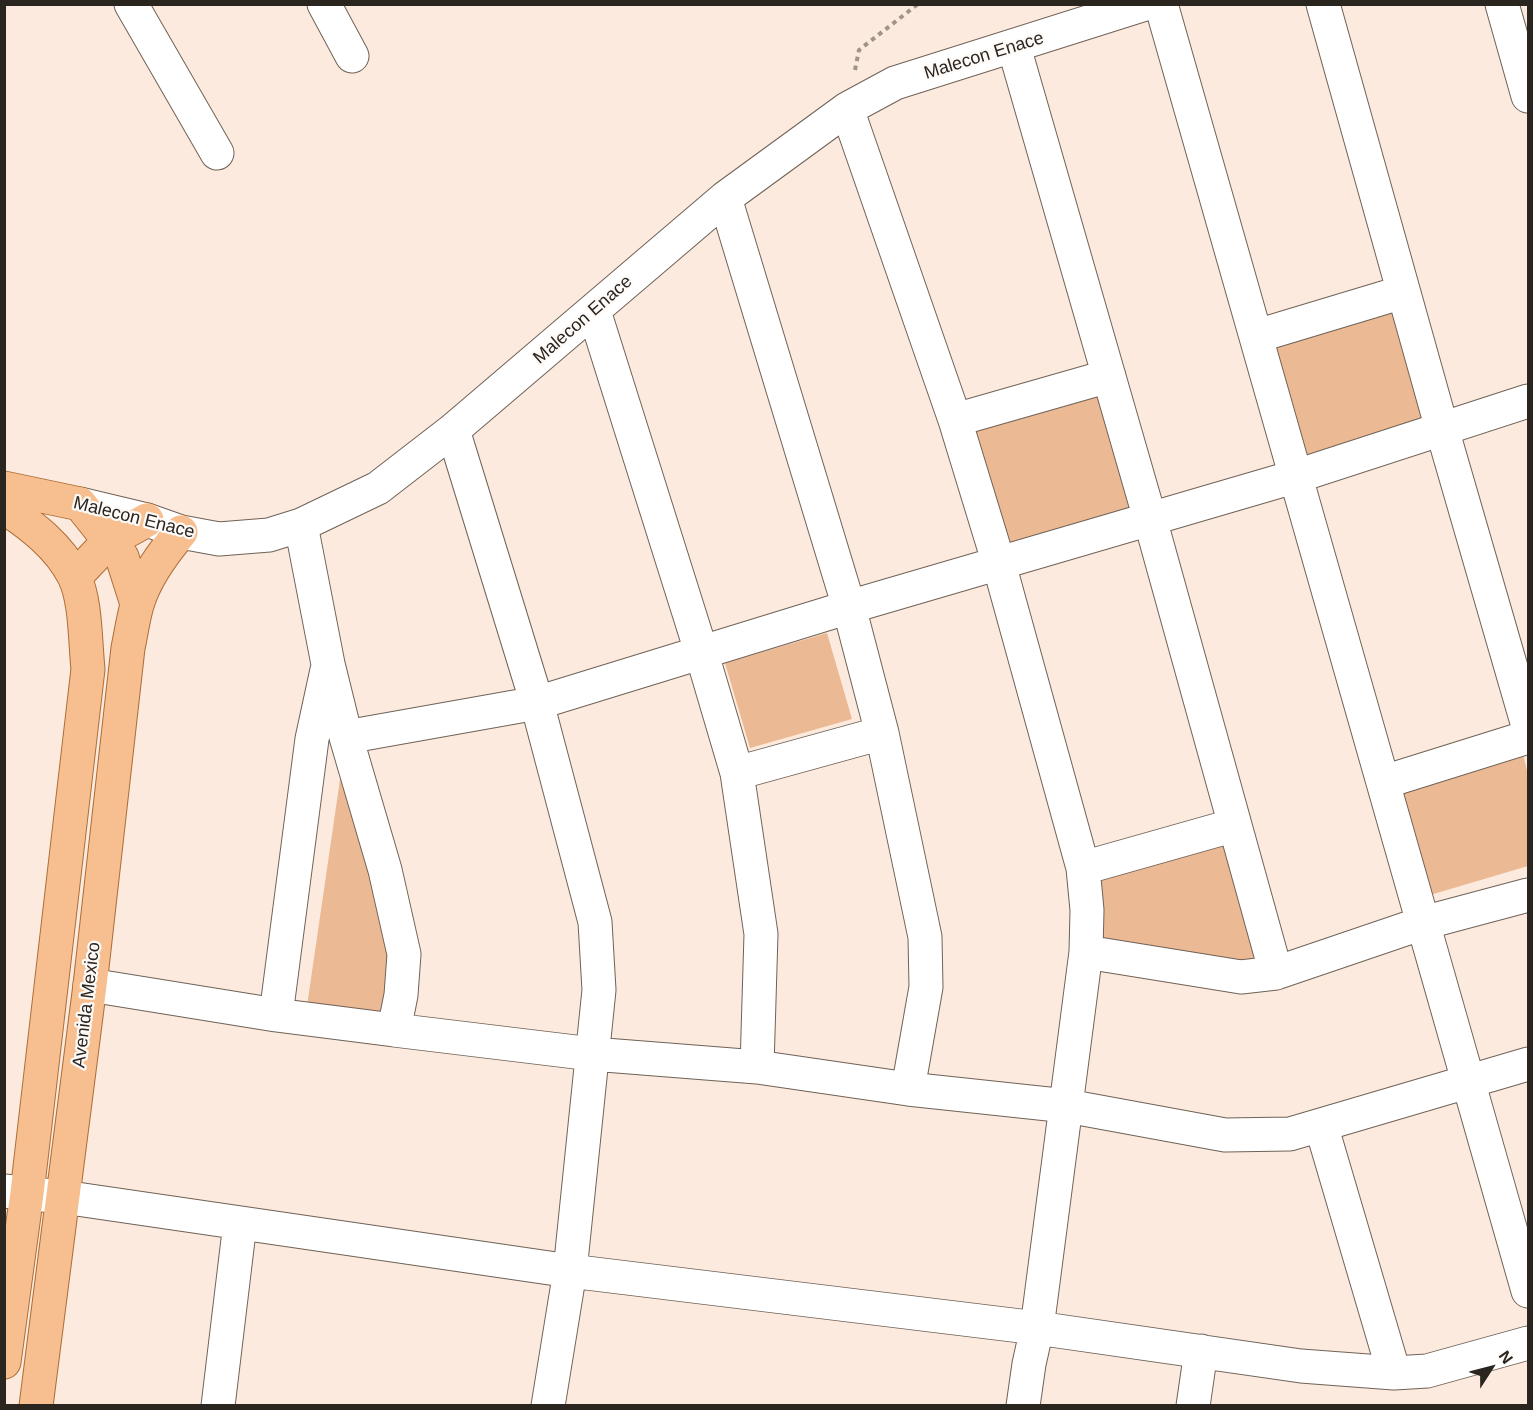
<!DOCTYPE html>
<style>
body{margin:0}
#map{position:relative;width:1533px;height:1410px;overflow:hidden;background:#fbeadd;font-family:Helvetica,sans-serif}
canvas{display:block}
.frame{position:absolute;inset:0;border:6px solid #2b2520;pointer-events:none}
.north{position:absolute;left:1461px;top:1338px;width:60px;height:60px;-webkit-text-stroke:4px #fdfaf7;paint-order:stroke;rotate:54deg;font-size:16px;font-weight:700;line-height:24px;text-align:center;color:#2b2520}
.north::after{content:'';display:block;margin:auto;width:21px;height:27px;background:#2b2520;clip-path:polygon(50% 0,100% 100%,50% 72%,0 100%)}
</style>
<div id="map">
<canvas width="1533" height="1410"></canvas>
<div class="frame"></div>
<div class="north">N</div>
</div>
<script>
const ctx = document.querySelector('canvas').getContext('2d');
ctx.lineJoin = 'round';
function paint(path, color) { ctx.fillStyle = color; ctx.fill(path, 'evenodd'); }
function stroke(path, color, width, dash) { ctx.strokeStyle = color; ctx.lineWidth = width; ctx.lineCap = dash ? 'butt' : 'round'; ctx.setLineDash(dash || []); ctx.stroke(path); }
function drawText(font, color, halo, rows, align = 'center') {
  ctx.font = font + ' Helvetica,sans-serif'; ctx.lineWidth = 4.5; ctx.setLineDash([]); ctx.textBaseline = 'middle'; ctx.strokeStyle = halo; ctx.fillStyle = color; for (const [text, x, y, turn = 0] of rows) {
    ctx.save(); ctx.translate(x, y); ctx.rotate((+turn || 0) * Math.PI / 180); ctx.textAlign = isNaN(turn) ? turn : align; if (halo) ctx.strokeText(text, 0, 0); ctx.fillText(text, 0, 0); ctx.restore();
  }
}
const green = new Path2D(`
 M 1399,303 L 1433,425 L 1302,466 L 1264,342 Z
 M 1102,389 L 1138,512 L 1004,555 L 965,428 Z
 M 827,633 L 852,719 L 750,748 L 725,663 Z
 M 1523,754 L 1528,775 L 1528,866 L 1430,895 L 1398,793 Z
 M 342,766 L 407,1022 L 307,1006 Z
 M 1231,838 L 1268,965 L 1100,944 L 1097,876 Z`);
const path = new Path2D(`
 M 855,70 L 859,50 L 918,4`);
const minor = new Path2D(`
 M 131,4 L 217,153
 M 324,4 L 352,56
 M 1161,4 L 1528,1291
 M 1323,4 L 1442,429 L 1528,726
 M 1502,4 L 1528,96
 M 1014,47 L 1150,519 L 1276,973
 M 847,109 L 955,420 L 999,564 L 1083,868 L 1087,910 L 1086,952 L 1037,1328 L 1029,1364 L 1023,1406
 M 725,198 L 849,607 L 882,733 L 925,937 L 926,987 L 908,1089
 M 594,311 L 701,651 L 737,773 L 761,934 L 757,1067
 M 1257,336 L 1403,292
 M 955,420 L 1109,376
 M 453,430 L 537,703 L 595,922 L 599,990 L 570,1271 L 548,1406
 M 80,504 L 147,520 L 181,532 L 219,539 L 269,535 L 301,525 L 378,488 L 453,430 L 725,198 L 847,109 L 895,83 L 1145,4
 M 301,525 L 328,664 L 346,737 L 537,703 L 849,607 L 1297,476 L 1528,401
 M 737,773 L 882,733
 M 1384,782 L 1528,737
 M 1083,868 L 1235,825
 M 1086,952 L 1241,977 L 1276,973 L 1423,923 L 1528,895
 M 90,985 L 276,1015 L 394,1030 L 401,995 L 404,954 L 385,870 L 346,737
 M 276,1015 L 312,739 L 327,670
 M 394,1030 L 592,1054 L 757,1067 L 908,1089 L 1067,1106 L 1225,1135 L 1290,1134 L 1528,1064
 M 1321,1125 L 1394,1373
 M 4,1191 L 63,1197 L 570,1271 L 1037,1328 L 1301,1366 L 1394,1373 L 1427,1371 L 1528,1343
 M 218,1406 L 240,1223
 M 1193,1406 L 1201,1351`);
const major = new Path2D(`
 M 4,488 L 80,504 L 122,557 L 137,604
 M 4,507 C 31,525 59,546 74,576 C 86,600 85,641 88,669 L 27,1193 L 4,1362
 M 75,577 L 109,541 L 147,520
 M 36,1406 L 90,985 L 128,648 C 131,634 133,619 137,605 C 145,577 163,553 181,532`);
const streetNames = [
 ["Malecon Enace",984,56,-17],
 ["Malecon Enace",583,320,-41],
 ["Malecon Enace",134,518,14],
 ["Avenida Mexico",87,1005,-83]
];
paint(green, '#ebb993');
stroke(minor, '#706257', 35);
stroke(major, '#ac6d38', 35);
stroke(path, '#a0938a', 4, [4.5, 4.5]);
stroke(minor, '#fff', 33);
stroke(major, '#f7bf8f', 33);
drawText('18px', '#2b2520', '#fdfaf7', streetNames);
</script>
